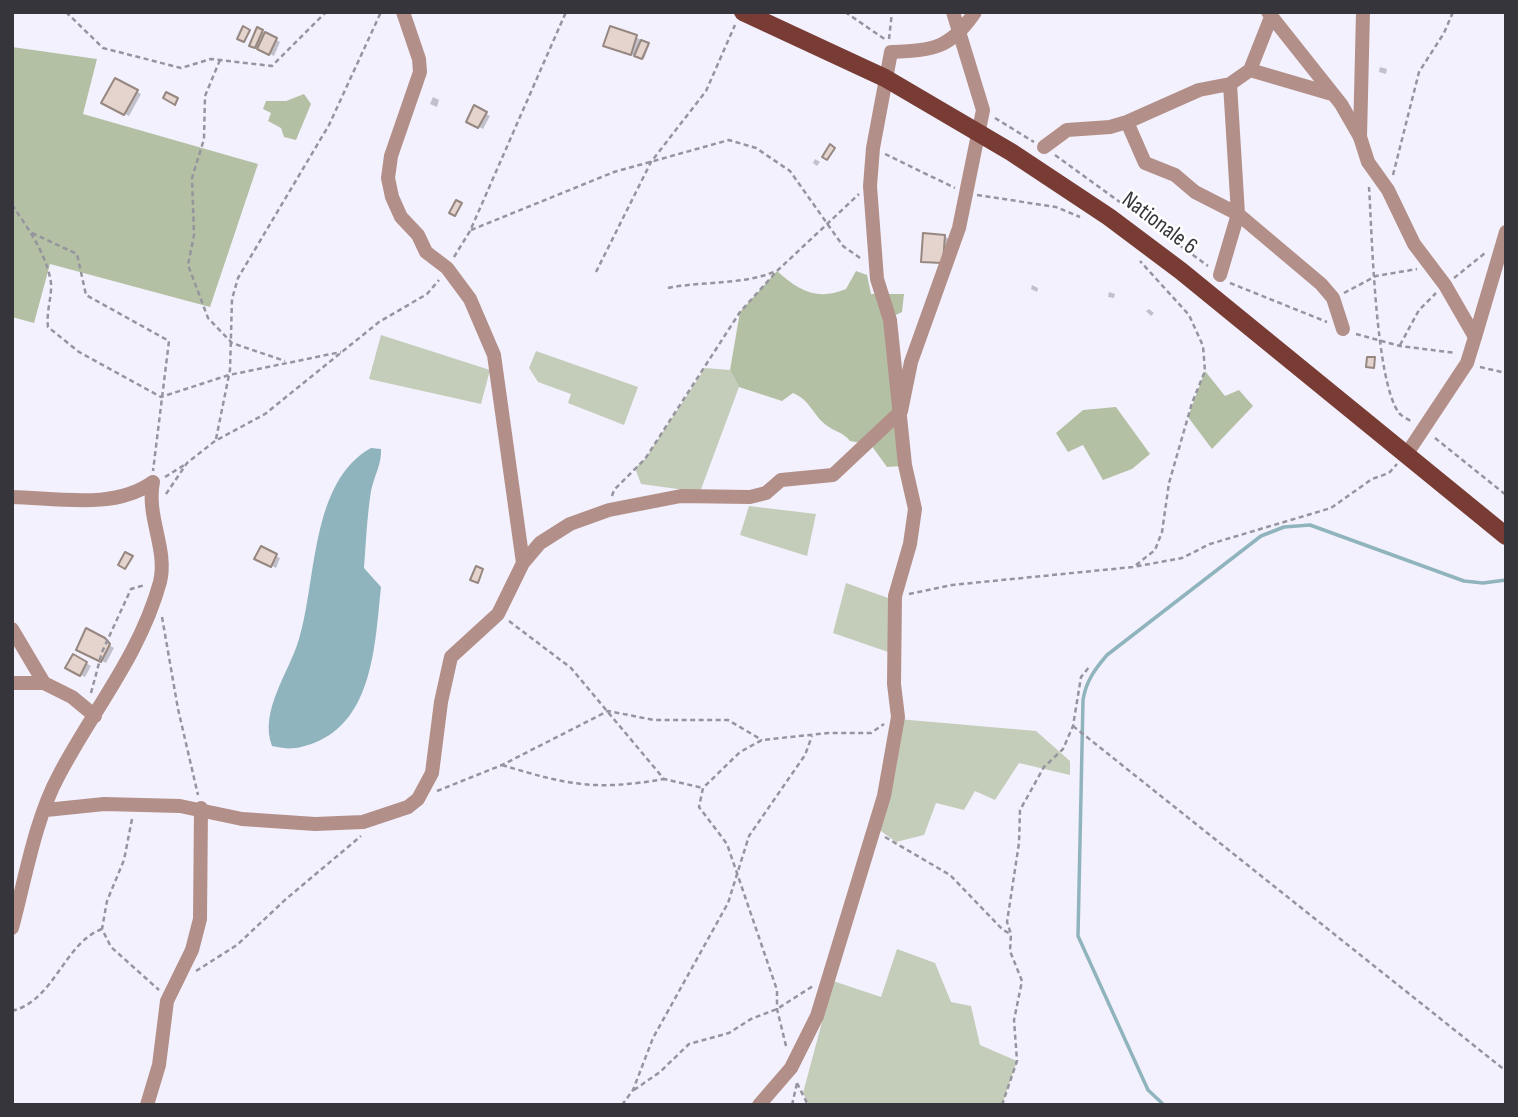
<!DOCTYPE html>
<style>
body{margin:0}
#map{position:relative;width:1518px;height:1117px;overflow:hidden;background:#f3f1fd;font-family:"Sofia Sans Condensed",sans-serif}
canvas{display:block}
.frame{position:absolute;inset:0;border:14px solid #36353b;pointer-events:none}
</style>
<div id="map">
<canvas width="1518" height="1117"></canvas>
<div class="frame"></div>
</div>
<script>
const ctx = document.querySelector('canvas').getContext('2d');
ctx.lineJoin = 'round';
function paint(path, color) { ctx.fillStyle = color; ctx.fill(path, 'evenodd'); }
function stroke(path, color, width, dash) { ctx.strokeStyle = color; ctx.lineWidth = width; ctx.lineCap = dash ? 'butt' : 'round'; ctx.setLineDash(dash || []); ctx.stroke(path); }
function drawText(font, color, halo, rows, align = 'center') {
  ctx.font = font + ' "Sofia Sans Condensed",sans-serif'; ctx.lineWidth = 5; ctx.setLineDash([]); ctx.textBaseline = 'middle'; ctx.strokeStyle = halo; ctx.fillStyle = color; for (const [text, x, y, turn = 0] of rows) {
    ctx.save(); ctx.translate(x, y); ctx.rotate((+turn || 0) * Math.PI / 180); ctx.textAlign = isNaN(turn) ? turn : align; if (halo) ctx.strokeText(text, 0, 0); ctx.fillText(text, 0, 0); ctx.restore();
  }
}
const green = new Path2D(`
 M 381,335 L 490,370 L 481,404 L 369,379 Z
 M 536,351 L 638,387 L 624,425 L 568,403 L 571,394 L 538,382 L 529,368 Z
 M 705,368 L 730,370 L 739,387 L 700,492 L 641,484 L 635,468 L 645,459 Z
 M 749,506 L 816,514 L 807,556 L 740,535 Z
 M 846,583 L 891,599 L 891,653 L 833,633 Z
 M 898,719 L 1036,731 L 1070,761 L 1070,775 L 1019,763 L 995,800 L 975,791 L 964,810 L 936,803 L 924,835 L 896,842 L 878,829 Z
 M 897,949 L 935,963 L 951,1002 L 971,1006 L 980,1045 L 1017,1061 L 1002,1105 L 809,1105 L 803,1093 L 833,981 L 881,997 Z`);
const forest = new Path2D(`
 M 12,47 L 97,59 L 83,114 L 258,164 L 210,307 L 50,264 L 34,323 L 12,317 Z
 M 304,94 L 311,104 L 296,140 L 284,137 L 281,128 L 268,121 L 271,113 L 263,109 L 266,101 L 286,101 Z
 M 777,271 C 799,291 817,301 846,289 L 856,271 L 867,275 L 871,294 L 904,294 L 902,312 L 892,317 L 902,466 L 887,467 L 871,445 L 850,441 C 843,432 835,432 826,425 C 813,415 810,400 793,393 L 782,401 L 739,387 L 730,370 L 740,312 Z
 M 1205,371 L 1225,396 L 1239,390 L 1253,406 L 1212,449 L 1188,417 Z
 M 1116,407 L 1150,454 L 1132,469 L 1103,480 L 1083,445 L 1068,452 L 1056,433 L 1083,410 Z`);
const water = new Path2D(`
 M 371,448 L 381,449 C 382,464 374,476 371,491 C 367,517 366,542 364,568 L 381,587 C 375,642 374,720 314,743 C 297,749 290,750 272,746 C 259,711 289,673 299,639 C 317,581 310,482 371,448 Z`);
const shadow = new Path2D(`
 M 258,29 L 280,42 L 274,56 L 252,45 Z
 M 636,37 L 649,45 L 644,59 L 610,48 Z
 M 1380,67 L 1387,69 L 1386,74 L 1379,72 Z
 M 116,80 L 141,94 L 129,116 L 104,102 Z
 M 433,97 L 439,100 L 437,107 L 430,104 Z
 M 475,108 L 490,116 L 483,129 L 468,121 Z
 M 815,159 L 820,162 L 817,166 L 813,163 Z
 M 944,236 L 949,239 L 947,265 L 923,261 Z
 M 1032,285 L 1038,288 L 1037,292 L 1031,289 Z
 M 1109,292 L 1115,294 L 1114,298 L 1108,297 Z
 M 1149,309 L 1154,313 L 1151,316 L 1146,311 Z
 M 261,549 L 280,558 L 276,568 L 257,558 Z
 M 87,631 L 114,648 L 106,663 L 78,649 Z
 M 73,656 L 91,666 L 85,677 L 67,668 Z`);
const stream = new Path2D(`
 M 1164,1105 L 1148,1090 L 1078,936 L 1083,700 C 1086,681 1095,669 1107,655 L 1261,536 L 1284,527 L 1310,525 L 1464,581 L 1483,583 L 1506,580`);
const building = new Path2D(`
 M 243,26 L 250,30 L 244,42 L 237,39 Z
 M 610,26 L 637,35 L 631,55 L 603,46 Z
 M 257,27 L 263,30 L 255,48 L 249,46 Z
 M 265,32 L 277,38 L 269,55 L 257,49 Z
 M 641,40 L 649,43 L 642,59 L 634,56 Z
 M 115,78 L 138,90 L 124,115 L 101,103 Z
 M 166,92 L 178,98 L 175,105 L 163,98 Z
 M 474,105 L 487,112 L 478,128 L 466,122 Z
 M 830,144 L 835,148 L 827,160 L 822,157 Z
 M 456,200 L 462,203 L 455,216 L 449,213 Z
 M 923,233 L 945,235 L 943,263 L 921,262 Z
 M 1367,357 L 1375,357 L 1374,368 L 1366,367 Z
 M 261,546 L 277,554 L 271,567 L 254,559 Z
 M 125,552 L 133,556 L 125,569 L 118,565 Z
 M 476,566 L 483,569 L 478,583 L 470,580 Z
 M 86,628 L 105,638 L 110,644 L 101,662 L 76,650 Z
 M 73,654 L 87,662 L 80,676 L 65,668 Z`);
const path = new Path2D(`
 M 66,12 L 103,48 L 181,68 L 211,59 L 272,66 L 326,12
 M 845,12 L 886,40
 M 889,39 L 892,12
 M 220,60 L 205,96 L 204,139 L 192,178 L 194,235 L 188,265 L 208,318 L 232,343 L 285,361
 M 995,118 L 1034,142
 M 885,154 L 955,188
 M 1055,155 L 1208,266
 M 1393,175 L 1419,72 L 1444,33 L 1453,12
 M 1369,187 C 1372,232 1375,381 1399,413 C 1401,416 1408,419 1412,422
 M 977,195 L 1056,207 L 1080,217
 M 12,205 C 28,228 47,255 51,283 C 52,297 46,312 48,327 L 79,352 L 161,397 L 229,375 L 341,352
 M 471,230 L 614,172 L 729,140 L 756,148 L 790,171 L 843,246 L 863,260
 M 32,233 L 77,254 L 86,295 L 169,341 L 153,471
 M 454,257 L 470,231 L 566,12
 M 596,272 L 651,162 L 706,91 L 735,25
 M 1454,278 L 1485,253
 M 1230,283 L 1327,322
 M 668,288 C 703,281 741,285 774,272
 M 1344,293 L 1376,276 L 1417,269
 M 1356,334 L 1400,346 L 1456,353
 M 1400,345 L 1419,310 L 1436,293
 M 1480,367 L 1506,373
 M 1435,438 L 1506,495
 M 216,439 L 230,370 L 232,299 L 238,278 L 329,125 L 381,12
 M 165,477 L 186,464
 M 166,494 L 187,463 L 215,441 L 265,414 L 379,322 L 427,294 L 439,280
 M 612,496 L 614,490 L 645,459 L 740,312 L 777,271 L 859,194
 M 1136,565 L 1155,550 L 1162,532 L 1169,483 L 1192,403 L 1205,371 L 1203,346 L 1189,315 L 1140,261
 M 909,594 L 952,585 L 1133,567 L 1182,558 L 1210,544 L 1331,508 L 1372,479 L 1389,473 L 1397,464
 M 162,617 L 178,709 L 198,795
 M 509,621 L 571,668 L 664,779 L 703,788
 M 91,693 L 102,652 L 131,589 L 145,585
 M 1073,726 L 1506,1071
 M 502,765 C 568,785 595,791 664,779
 M 437,791 L 502,765 L 608,711 L 654,720 L 728,720 L 762,740
 M 132,819 L 124,860 L 107,901 L 102,929 L 111,947 L 159,990
 M 885,837 L 950,875 L 1003,930 L 1011,934
 M 196,971 L 237,945 L 286,899 L 361,836
 M 12,1011 C 55,1000 64,943 102,929
 M 786,1046 L 777,1009 L 777,990 L 727,844 L 699,807 L 703,788 L 740,752 L 762,740 L 828,733 L 871,733 L 884,724
 M 797,1083 L 808,1105
 M 634,1090 L 660,1072 L 689,1044 L 729,1033 L 751,1019 L 777,1009 L 813,986
 M 622,1105 L 633,1090 L 653,1038 L 728,903 L 749,836 L 805,755 L 812,736
 M 792,1105 L 797,1083
 M 1002,1105 L 1017,1061 L 1014,1020 L 1022,981 L 1010,951 L 1011,934 L 1007,922 L 1019,843 L 1020,810 L 1044,767 L 1063,749 L 1073,726 L 1081,677 L 1090,666`);
const minor = new Path2D(`
 M 403,12 L 419,59 L 420,72 L 391,156 L 388,178 L 392,197 L 401,217 L 418,235 L 426,252 L 447,268 L 470,299 L 494,355 L 523,563
 M 1268,12 L 1341,104 L 1360,137
 M 1250,70 L 1271,17
 M 1127,122 L 1145,163 L 1175,175 L 1195,192 L 1238,214 L 1321,284 L 1333,298 L 1343,329
 M 1044,147 L 1067,130 L 1110,127 L 1127,122 L 1199,90 L 1230,84 L 1250,70 L 1332,94
 M 1220,275 L 1238,214 L 1230,84
 M 1406,455 L 1467,363 L 1475,337
 M 12,497 C 57,498 115,510 153,482
 M 12,629 L 44,683 L 72,697 L 95,716
 M 12,683 L 44,683
 M 46,810 L 104,804 L 180,806 L 242,819 L 315,824 L 363,822 L 408,807 L 418,799 L 432,773 L 441,702 L 451,657 L 498,614 L 523,563 L 540,543 L 570,524 L 609,510 L 681,496 L 750,497 L 766,493 L 781,480 L 833,475 L 901,411 L 911,362 L 959,228 L 983,110 L 953,12
 M 12,928 C 25,880 35,819 59,775 C 93,710 140,655 160,582 C 168,549 146,517 153,482
 M 147,1105 L 159,1065 L 167,1001 L 192,950 L 200,919 L 201,808
 M 759,1105 L 791,1068 L 817,1016 L 884,796 L 898,717 L 894,684 L 895,596 L 910,544 L 915,509 L 905,465 L 890,320 L 877,279 L 870,186 L 873,148 L 891,52 C 934,50 950,49 975,12`);
const tertiary = new Path2D(`
 M 1363,12 L 1360,137 L 1368,162 L 1388,190 L 1414,244 L 1445,285 L 1475,337
 M 1475,337 L 1506,232`);
const primary = new Path2D(`
 M 743,12 L 885,78 L 1011,152 L 1109,217 L 1181,271 L 1506,536`);
const streetNames = [
 ["Nationale 6",1159,224,37]
];
paint(green, '#c4cdba');
paint(forest, '#b3c0a4');
paint(water, '#90b4bd');
paint(shadow, '#0003');
stroke(stream, '#90b4bd', 3.5);
paint(building, '#e4d4cd');
stroke(building, '#968781', 2);
stroke(path, '#96949d', 2.5, [5, 3.5]);
stroke(minor, '#b38f89', 14);
stroke(tertiary, '#b38f89', 14);
stroke(primary, '#783c34', 18);
drawText('23px', '#36353b', '#fff', streetNames);
</script>
